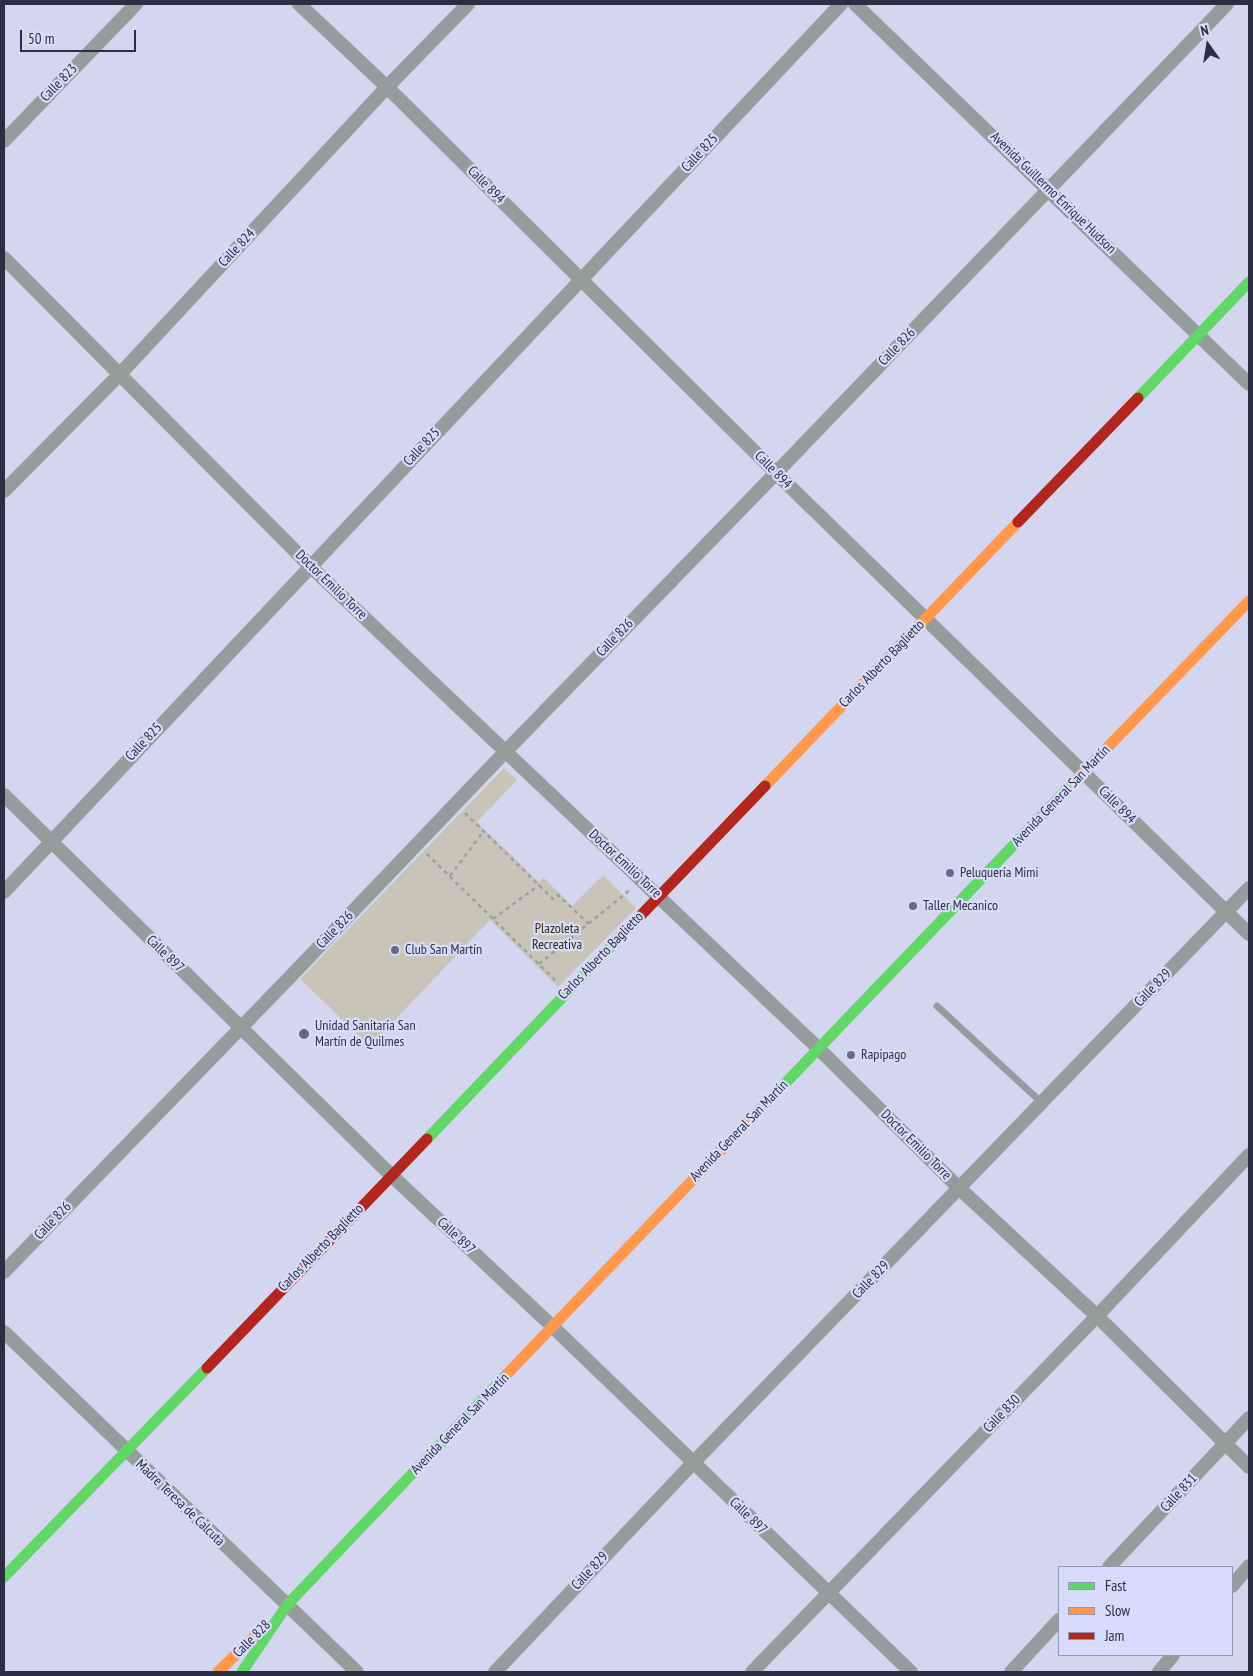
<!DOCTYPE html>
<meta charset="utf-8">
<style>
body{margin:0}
#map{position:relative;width:1253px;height:1676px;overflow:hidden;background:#d3d6ee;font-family:"PT Sans Narrow",sans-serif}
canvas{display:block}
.frame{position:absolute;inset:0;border:5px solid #2c2e43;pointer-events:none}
.legend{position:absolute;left:1058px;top:1566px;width:175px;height:90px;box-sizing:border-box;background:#d7dcfc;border:1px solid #9396b2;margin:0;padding:6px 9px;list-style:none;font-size:15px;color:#2c2e43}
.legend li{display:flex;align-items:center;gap:10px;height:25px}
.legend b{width:25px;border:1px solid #9396b2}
.north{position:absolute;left:1183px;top:20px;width:50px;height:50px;-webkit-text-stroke:4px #d7dcfc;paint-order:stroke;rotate:347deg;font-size:14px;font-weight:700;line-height:20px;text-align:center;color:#2c2e43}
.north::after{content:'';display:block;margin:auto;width:18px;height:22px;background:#2c2e43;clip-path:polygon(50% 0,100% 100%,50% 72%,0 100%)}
.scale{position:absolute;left:20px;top:30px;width:116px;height:22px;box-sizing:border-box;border:2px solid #2c2e43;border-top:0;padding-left:6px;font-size:15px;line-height:18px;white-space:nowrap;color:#2c2e43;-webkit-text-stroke:4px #d7dcfc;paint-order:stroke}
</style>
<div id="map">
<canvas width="1253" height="1676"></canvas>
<div class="frame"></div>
<ul class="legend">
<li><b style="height:6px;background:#63d668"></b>Fast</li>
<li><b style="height:6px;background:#ff974d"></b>Slow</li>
<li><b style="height:6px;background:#b3261e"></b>Jam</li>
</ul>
<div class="north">N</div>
<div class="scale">50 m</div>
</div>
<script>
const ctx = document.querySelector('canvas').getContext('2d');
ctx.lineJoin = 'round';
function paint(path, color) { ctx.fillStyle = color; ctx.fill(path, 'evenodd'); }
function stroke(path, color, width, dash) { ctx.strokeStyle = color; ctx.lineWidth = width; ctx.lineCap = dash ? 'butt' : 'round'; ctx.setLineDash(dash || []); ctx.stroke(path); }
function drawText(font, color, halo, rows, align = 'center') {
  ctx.font = font + ' "PT Sans Narrow",sans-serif'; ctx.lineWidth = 4.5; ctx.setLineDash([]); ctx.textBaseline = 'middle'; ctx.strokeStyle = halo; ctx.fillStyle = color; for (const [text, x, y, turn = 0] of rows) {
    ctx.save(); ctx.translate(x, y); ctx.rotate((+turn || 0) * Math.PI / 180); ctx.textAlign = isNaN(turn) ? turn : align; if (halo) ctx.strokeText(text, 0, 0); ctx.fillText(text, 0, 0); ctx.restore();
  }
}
const green = new Path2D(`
 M 504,768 L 517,780 L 477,822 L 539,882 L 543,877 L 572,906 L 603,875 L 636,908 L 558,987 L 490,920 L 370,1046 L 300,979 Z`);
const path = new Path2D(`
 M 465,813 L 553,899 L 558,895 L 589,924
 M 427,854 L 555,980
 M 450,876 L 483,832
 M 493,919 L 539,885
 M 539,964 L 631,889`);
const lane = new Path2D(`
 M 937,1006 L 1042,1103`);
const street = new Path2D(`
 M 299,4 L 387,87 L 776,473 L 1249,934
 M 855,4 L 1249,384
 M 4,141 L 136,4
 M 4,258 L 310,566 L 818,1048 L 960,1189 L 1097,1316 L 1249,1467
 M 4,491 L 120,374 L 387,87 L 468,4
 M 4,795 L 391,1175 L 553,1327 L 911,1672
 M 4,892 L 841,4
 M 4,1272 L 291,976 L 506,751 L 776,473 L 1227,4
 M 4,1332 L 357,1672
 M 1109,1567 L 1249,1418
 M 1232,1586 L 1249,1566
 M 495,1672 L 693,1463 L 1249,888
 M 752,1672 L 1097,1316 L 1249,1155
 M 1011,1672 L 1059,1620
 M 1159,1672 L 1173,1655`);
const fast = new Path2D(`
 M 1138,398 L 1249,282
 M 752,1118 L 1074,782
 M 427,1139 L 621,936
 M 4,1577 L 207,1368
 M 242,1672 L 287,1605 L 508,1373`);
const slow = new Path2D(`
 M 1074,782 L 1249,601
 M 765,786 L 1018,522
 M 508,1373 L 752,1118
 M 218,1672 L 261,1630`);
const jam = new Path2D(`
 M 1018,522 L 1138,398
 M 621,936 L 765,786
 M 207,1368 L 427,1139`);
const markers = [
 [950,873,5,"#66697f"],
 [913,906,5,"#66697f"],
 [395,950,5,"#66697f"],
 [304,1034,6,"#66697f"],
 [851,1055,5,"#66697f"]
];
const streetNames = [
 ["Calle 823",59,83,-46],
 ["Calle 825",700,153,-47],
 ["Calle 894",486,185,45],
 ["Avenida Guillermo Enrique Hudson",1053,193,44],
 ["Calle 824",237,248,-47],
 ["Calle 826",897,347,-46],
 ["Calle 825",422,447,-47],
 ["Calle 894",773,470,45],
 ["Doctor Emilio Torre",331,585,44],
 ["Calle 826",615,638,-46],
 ["Carlos Alberto Baglietto",882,664,-46],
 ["Calle 825",144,742,-47],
 ["Avenida General San Martín",1061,796,-46],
 ["Calle 894",1117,805,45],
 ["Doctor Emilio Torre",625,864,43],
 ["Calle 826",335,930,-46],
 ["Calle 897",165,954,44],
 ["Carlos Alberto Baglietto",601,956,-46],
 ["Calle 829",1153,988,-46],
 ["Avenida General San Martín",739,1131,-46],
 ["Doctor Emilio Torre",916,1145,45],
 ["Calle 826",53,1221,-46],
 ["Calle 897",456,1236,43],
 ["Carlos Alberto Baglietto",321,1248,-46],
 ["Calle 829",871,1280,-46],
 ["Calle 830",1002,1414,-46],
 ["Avenida General San Martín",460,1424,-46],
 ["Calle 831",1179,1493,-47],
 ["Madre Teresa de Calcuta",180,1503,44],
 ["Calle 897",748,1516,44],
 ["Calle 829",590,1571,-47],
 ["Calle 828",252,1639,-45]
];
const poiNames = [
 ["Peluquería Mimi",960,873],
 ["Taller Mecanico",923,906],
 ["Club San Martín",405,950],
 ["Unidad Sanitaria San",315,1026],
 ["Martín de Quilmes",315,1042],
 ["Rapipago",861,1055]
];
const parkNames = [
 ["Plazoleta",557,929],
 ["Recreativa",557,945]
];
paint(green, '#c8c5b8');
stroke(path, '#9ba0a6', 2.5, [4, 4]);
stroke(lane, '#949c9c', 7);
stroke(street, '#949c9c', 14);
stroke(fast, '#63d668', 11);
stroke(slow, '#ff974d', 11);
stroke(jam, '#b3261e', 11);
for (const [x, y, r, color] of markers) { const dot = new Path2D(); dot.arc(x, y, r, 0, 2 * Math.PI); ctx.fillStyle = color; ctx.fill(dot); stroke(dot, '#d7dcfc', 2); }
drawText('14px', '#2c2e43', '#d7dcfc', streetNames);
drawText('14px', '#2c2e43', '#d7dcfc', poiNames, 'left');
drawText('14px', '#332c0b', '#d7dcfc', parkNames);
</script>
